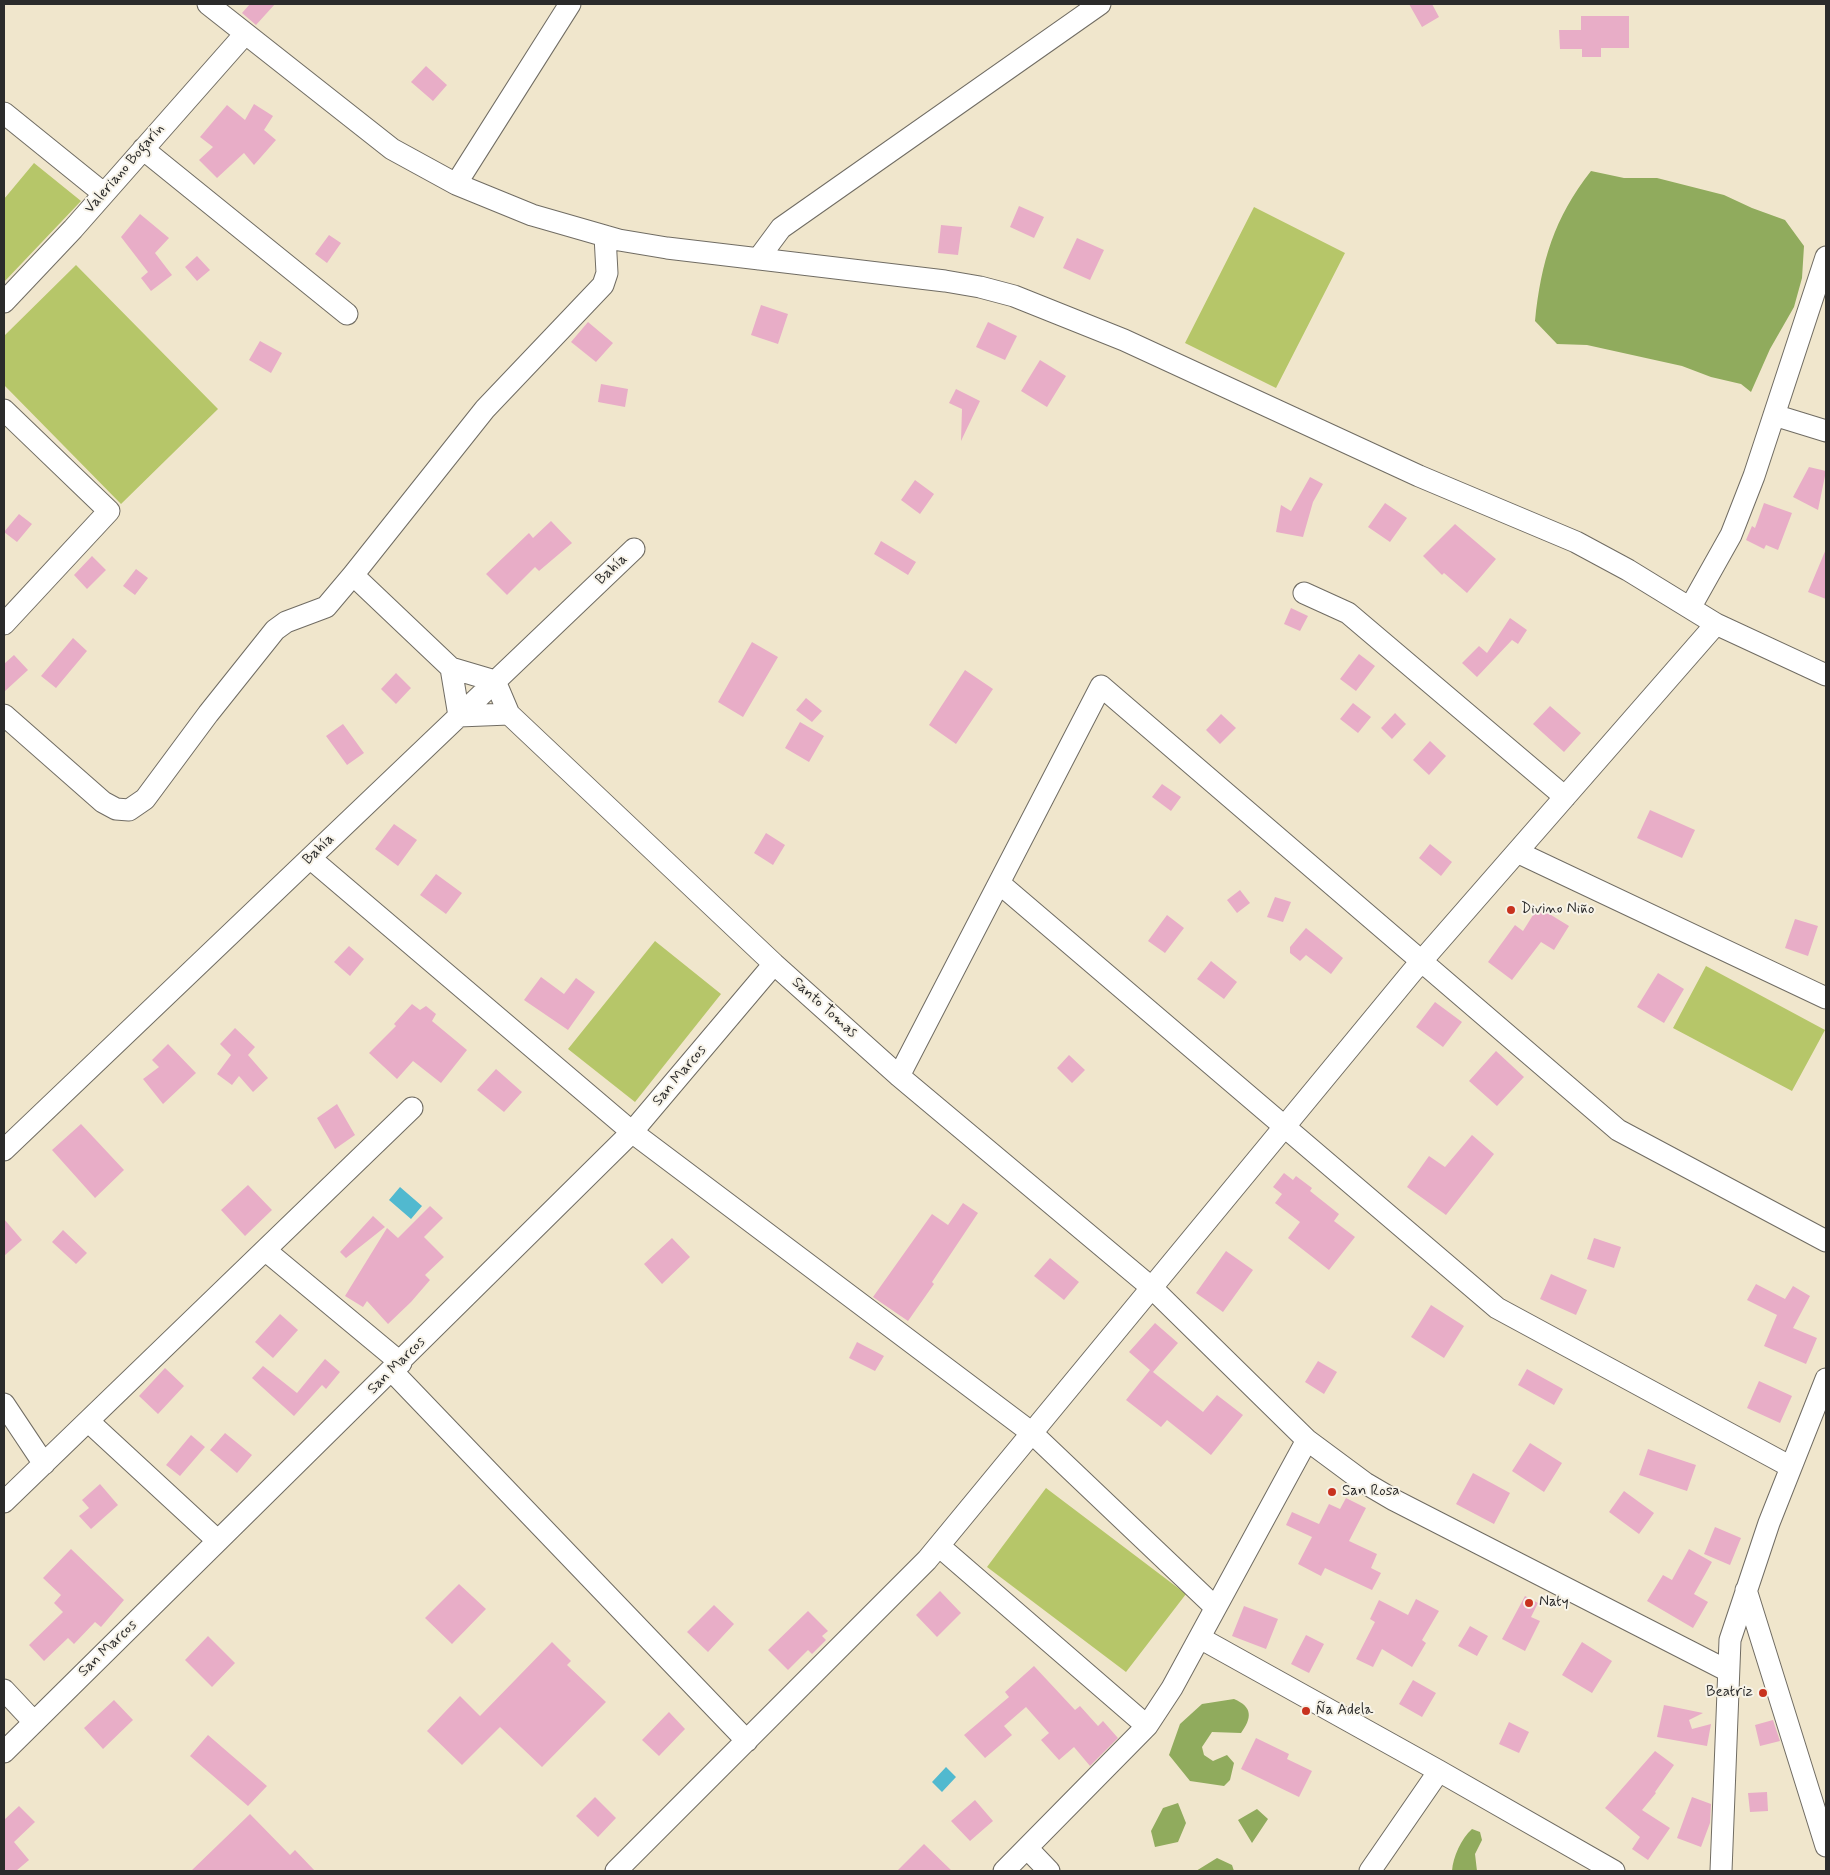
<!DOCTYPE html>
<meta charset="utf-8">
<style>
body{margin:0}
#map{position:relative;width:1830px;height:1875px;overflow:hidden;background:#f0e6cc;font-family:Mynerve,sans-serif}
canvas{display:block}
.frame{position:absolute;inset:0;border:5px solid #2b2b2b;pointer-events:none}
</style>
<div id="map">
<canvas width="1830" height="1875"></canvas>
<div class="frame"></div>
</div>
<script>
const ctx = document.querySelector('canvas').getContext('2d');
ctx.lineJoin = 'round';
function paint(path, color) { ctx.fillStyle = color; ctx.fill(path, 'evenodd'); }
function stroke(path, color, width, dash) { ctx.strokeStyle = color; ctx.lineWidth = width; ctx.lineCap = dash ? 'butt' : 'round'; ctx.setLineDash(dash || []); ctx.stroke(path); }
function drawText(font, color, halo, rows, align = 'center') {
  ctx.font = font + ' Mynerve,sans-serif'; ctx.lineWidth = 4; ctx.setLineDash([]); ctx.textBaseline = 'middle'; ctx.strokeStyle = halo; ctx.fillStyle = color; for (const [text, x, y, turn = 0] of rows) {
    ctx.save(); ctx.translate(x, y); ctx.rotate((+turn || 0) * Math.PI / 180); ctx.textAlign = isNaN(turn) ? turn : align; if (halo) ctx.strokeText(text, 0, 0); ctx.fillText(text, 0, 0); ctx.restore();
  }
}
const green = new Path2D(`
 M 34,163 L 81,201 L 4,282 L 4,199 Z
 M 1254,207 L 1345,253 L 1276,388 L 1185,343 Z
 M 76,265 L 218,409 L 121,504 L 4,385 L 4,336 Z
 M 655,941 L 721,994 L 635,1102 L 568,1049 Z
 M 1706,966 L 1825,1030 L 1792,1091 L 1673,1028 Z
 M 1046,1488 L 1186,1594 L 1126,1672 L 987,1567 Z`);
const forest = new Path2D(`
 M 1591,171 L 1624,178 L 1657,178 L 1724,195 L 1752,208 L 1785,220 L 1804,246 L 1802,278 L 1794,307 L 1770,349 L 1751,392 L 1741,384 L 1711,377 L 1682,366 L 1587,345 L 1557,344 L 1535,321 C 1541,262 1554,218 1591,171 Z
 M 1234,1699 C 1253,1707 1252,1718 1241,1733 L 1212,1732 L 1202,1747 L 1204,1755 L 1213,1761 L 1227,1755 L 1234,1763 L 1230,1780 L 1224,1786 L 1190,1781 L 1169,1755 L 1180,1724 L 1202,1704 Z
 M 1178,1803 L 1186,1823 L 1178,1842 L 1155,1847 L 1151,1831 L 1163,1808 Z
 M 1257,1809 L 1268,1819 L 1252,1843 L 1238,1820 Z
 M 1472,1829 L 1480,1832 L 1482,1840 L 1475,1854 L 1477,1871 L 1452,1871 C 1453,1857 1461,1839 1472,1829 Z
 M 1217,1858 L 1232,1865 L 1234,1871 L 1196,1871 Z`);
const water = new Path2D(`
 M 400,1187 L 422,1206 L 411,1219 L 389,1200 Z
 M 946,1767 L 956,1777 L 942,1792 L 932,1782 Z`);
const building = new Path2D(`
 M 250,4 L 275,4 L 256,25 L 242,13 Z
 M 1409,4 L 1432,4 L 1439,17 L 1422,27 Z
 M 1581,16 L 1629,16 L 1629,48 L 1601,48 L 1601,57 L 1582,57 L 1582,49 L 1560,49 L 1559,30 L 1581,30 Z
 M 426,66 L 447,85 L 433,101 L 411,82 Z
 M 254,104 L 273,116 L 264,130 L 276,140 L 254,165 L 244,153 L 217,178 L 199,160 L 213,147 L 200,137 L 227,105 L 245,120 Z
 M 1019,206 L 1044,217 L 1034,238 L 1010,227 Z
 M 140,214 L 169,238 L 155,253 L 172,275 L 151,291 L 141,278 L 148,272 L 121,237 Z
 M 941,225 L 962,227 L 958,255 L 938,253 Z
 M 329,235 L 341,243 L 327,263 L 315,254 Z
 M 1077,238 L 1104,250 L 1090,280 L 1063,268 Z
 M 197,256 L 210,270 L 197,281 L 185,267 Z
 M 761,305 L 788,314 L 778,344 L 751,335 Z
 M 588,322 L 613,343 L 596,362 L 571,342 Z
 M 988,322 L 1017,336 L 1005,360 L 976,347 Z
 M 260,341 L 282,353 L 271,373 L 249,360 Z
 M 1040,360 L 1066,376 L 1047,407 L 1021,391 Z
 M 601,384 L 628,389 L 625,407 L 598,402 Z
 M 956,389 L 980,401 L 961,441 L 962,409 L 949,403 Z
 M 1809,467 L 1826,471 L 1818,510 L 1793,497 Z
 M 1310,477 L 1323,484 L 1313,502 L 1303,537 L 1276,532 L 1281,505 L 1291,511 Z
 M 915,480 L 934,494 L 920,514 L 901,500 Z
 M 1385,503 L 1407,518 L 1390,542 L 1368,527 Z
 M 1764,503 L 1792,513 L 1778,550 L 1766,545 L 1764,549 L 1746,540 L 1752,526 L 1755,528 Z
 M 19,514 L 32,524 L 17,542 L 4,532 Z
 M 551,521 L 572,543 L 539,571 L 535,567 L 507,595 L 486,574 L 529,533 L 533,538 Z
 M 1455,524 L 1496,559 L 1467,593 L 1444,573 L 1442,575 L 1423,556 Z
 M 881,541 L 916,562 L 908,575 L 874,554 Z
 M 1826,549 L 1826,599 L 1808,592 Z
 M 92,556 L 106,570 L 87,589 L 74,575 Z
 M 136,569 L 148,578 L 135,595 L 123,586 Z
 M 1291,608 L 1308,616 L 1300,631 L 1284,624 Z
 M 1510,618 L 1527,630 L 1518,644 L 1512,640 L 1477,677 L 1462,663 L 1479,646 L 1487,653 Z
 M 73,638 L 87,651 L 56,688 L 41,676 Z
 M 752,642 L 778,657 L 743,717 L 718,702 Z
 M 1359,654 L 1375,666 L 1356,691 L 1340,679 Z
 M 14,655 L 28,670 L 4,692 L 4,664 Z
 M 965,670 L 993,689 L 956,744 L 929,725 Z
 M 396,673 L 411,688 L 396,704 L 381,689 Z
 M 806,698 L 822,711 L 812,722 L 796,710 Z
 M 1353,703 L 1371,717 L 1358,733 L 1340,719 Z
 M 1550,706 L 1581,733 L 1564,752 L 1533,724 Z
 M 1395,713 L 1406,724 L 1392,739 L 1381,728 Z
 M 1221,714 L 1236,728 L 1220,744 L 1206,730 Z
 M 800,722 L 824,736 L 809,762 L 785,748 Z
 M 343,724 L 364,753 L 347,765 L 326,736 Z
 M 1430,741 L 1446,756 L 1429,775 L 1413,760 Z
 M 1162,784 L 1181,797 L 1171,811 L 1152,797 Z
 M 1650,810 L 1695,830 L 1682,858 L 1637,838 Z
 M 394,824 L 417,840 L 398,866 L 375,849 Z
 M 766,833 L 785,845 L 773,865 L 754,853 Z
 M 1430,844 L 1452,862 L 1441,876 L 1419,858 Z
 M 436,874 L 462,893 L 446,914 L 420,895 Z
 M 1240,890 L 1250,903 L 1237,913 L 1227,900 Z
 M 1275,897 L 1291,902 L 1283,922 L 1267,917 Z
 M 1538,907 L 1569,926 L 1554,950 L 1541,942 L 1512,980 L 1488,962 L 1515,925 L 1523,931 Z
 M 1167,915 L 1184,928 L 1165,953 L 1148,941 Z
 M 1795,919 L 1818,926 L 1808,956 L 1785,948 Z
 M 1306,928 L 1343,958 L 1331,974 L 1306,955 L 1300,961 L 1290,953 L 1290,947 Z
 M 349,946 L 364,959 L 350,976 L 334,962 Z
 M 1211,961 L 1237,982 L 1224,999 L 1197,979 Z
 M 1658,973 L 1684,989 L 1664,1023 L 1637,1007 Z
 M 541,977 L 564,994 L 576,978 L 595,992 L 568,1030 L 524,1000 Z
 M 1435,1002 L 1462,1022 L 1443,1047 L 1416,1027 Z
 M 412,1004 L 420,1010 L 426,1006 L 436,1014 L 432,1021 L 467,1050 L 441,1083 L 413,1061 L 397,1079 L 369,1053 L 396,1026 L 394,1024 Z
 M 235,1028 L 255,1047 L 248,1055 L 268,1078 L 253,1092 L 239,1076 L 232,1085 L 217,1074 L 231,1055 L 220,1044 Z
 M 168,1044 L 196,1073 L 163,1104 L 143,1079 L 159,1067 L 152,1060 Z
 M 1496,1051 L 1524,1077 L 1497,1106 L 1469,1081 Z
 M 1069,1055 L 1085,1070 L 1072,1083 L 1057,1068 Z
 M 496,1069 L 522,1092 L 504,1112 L 477,1090 Z
 M 337,1104 L 355,1135 L 335,1149 L 317,1118 Z
 M 81,1124 L 124,1170 L 95,1198 L 52,1150 Z
 M 1472,1135 L 1494,1154 L 1446,1215 L 1407,1187 L 1429,1156 L 1445,1167 Z
 M 1284,1173 L 1293,1180 L 1296,1176 L 1312,1188 L 1310,1191 L 1339,1214 L 1334,1221 L 1355,1237 L 1329,1270 L 1288,1238 L 1300,1222 L 1275,1203 L 1282,1194 L 1273,1187 Z
 M 248,1185 L 272,1210 L 245,1236 L 221,1210 Z
 M 963,1203 L 978,1213 L 932,1282 L 934,1284 L 908,1321 L 873,1297 L 932,1214 L 948,1225 Z
 M 430,1206 L 443,1218 L 424,1237 L 444,1257 L 425,1275 L 430,1280 L 411,1302 L 388,1324 L 367,1301 L 363,1307 L 345,1296 L 387,1228 L 398,1238 Z
 M 373,1216 L 385,1227 L 346,1258 L 340,1252 Z
 M 4,1219 L 22,1240 L 4,1256 Z
 M 63,1230 L 87,1253 L 76,1264 L 52,1242 Z
 M 672,1238 L 690,1257 L 662,1284 L 644,1264 Z
 M 1594,1238 L 1621,1247 L 1614,1268 L 1587,1259 Z
 M 1226,1251 L 1253,1270 L 1223,1312 L 1196,1293 Z
 M 1050,1258 L 1079,1282 L 1064,1300 L 1034,1276 Z
 M 1551,1274 L 1587,1290 L 1576,1315 L 1540,1299 Z
 M 1756,1284 L 1785,1299 L 1793,1286 L 1810,1296 L 1793,1328 L 1817,1338 L 1806,1364 L 1764,1346 L 1777,1315 L 1747,1300 Z
 M 1431,1305 L 1464,1326 L 1444,1358 L 1411,1337 Z
 M 280,1314 L 298,1330 L 273,1358 L 255,1342 Z
 M 1155,1323 L 1178,1343 L 1153,1372 L 1203,1412 L 1217,1395 L 1243,1415 L 1211,1455 L 1167,1420 L 1161,1427 L 1126,1400 L 1150,1370 L 1129,1352 Z
 M 857,1342 L 884,1356 L 875,1371 L 849,1358 Z
 M 325,1359 L 340,1372 L 326,1389 L 322,1385 L 294,1416 L 252,1378 L 263,1366 L 297,1393 Z
 M 1318,1361 L 1337,1372 L 1324,1394 L 1305,1382 Z
 M 165,1368 L 184,1386 L 158,1414 L 139,1396 Z
 M 1527,1369 L 1563,1389 L 1554,1405 L 1518,1385 Z
 M 1759,1381 L 1792,1396 L 1780,1423 L 1747,1408 Z
 M 225,1433 L 252,1455 L 237,1473 L 210,1450 Z
 M 191,1435 L 205,1447 L 180,1476 L 166,1465 Z
 M 1530,1443 L 1562,1463 L 1544,1492 L 1512,1471 Z
 M 1648,1449 L 1696,1465 L 1687,1491 L 1639,1475 Z
 M 1473,1473 L 1510,1493 L 1494,1524 L 1456,1504 Z
 M 100,1484 L 118,1505 L 91,1529 L 79,1516 L 89,1508 L 82,1500 Z
 M 1624,1491 L 1654,1513 L 1639,1534 L 1609,1512 Z
 M 1346,1498 L 1366,1508 L 1349,1541 L 1377,1554 L 1371,1568 L 1381,1573 L 1372,1590 L 1325,1568 L 1321,1576 L 1298,1564 L 1312,1537 L 1286,1525 L 1292,1512 L 1319,1524 L 1329,1504 L 1340,1509 Z
 M 1715,1527 L 1741,1538 L 1730,1565 L 1704,1554 Z
 M 71,1549 L 124,1600 L 101,1627 L 95,1622 L 74,1644 L 68,1638 L 44,1661 L 29,1645 L 63,1612 L 54,1603 L 61,1595 L 43,1578 Z
 M 1689,1549 L 1712,1562 L 1694,1594 L 1708,1602 L 1693,1628 L 1647,1601 L 1663,1575 L 1672,1580 Z
 M 459,1584 L 486,1609 L 452,1644 L 425,1618 Z
 M 940,1591 L 961,1613 L 937,1637 L 916,1615 Z
 M 1525,1596 L 1538,1603 L 1531,1617 L 1540,1621 L 1525,1651 L 1502,1639 Z
 M 1416,1599 L 1439,1611 L 1422,1640 L 1426,1643 L 1412,1667 L 1382,1649 L 1373,1667 L 1356,1659 L 1375,1622 L 1370,1619 L 1379,1600 L 1408,1615 Z
 M 714,1605 L 734,1624 L 708,1652 L 687,1632 Z
 M 1244,1606 L 1278,1619 L 1266,1649 L 1232,1636 Z
 M 808,1611 L 828,1631 L 822,1636 L 826,1640 L 812,1654 L 808,1650 L 788,1670 L 768,1650 Z
 M 1470,1626 L 1488,1636 L 1477,1656 L 1458,1646 Z
 M 1306,1635 L 1324,1644 L 1309,1673 L 1291,1664 Z
 M 208,1636 L 235,1663 L 212,1687 L 185,1660 Z
 M 552,1642 L 571,1661 L 567,1665 L 606,1702 L 542,1767 L 500,1727 L 462,1765 L 427,1731 L 460,1696 L 480,1716 Z
 M 1582,1642 L 1612,1661 L 1592,1693 L 1562,1675 Z
 M 1034,1666 L 1075,1710 L 1080,1706 L 1098,1726 L 1103,1721 L 1118,1738 L 1090,1766 L 1074,1747 L 1059,1760 L 1041,1740 L 1049,1733 L 1026,1707 L 1004,1726 L 1012,1735 L 985,1758 L 964,1735 L 1009,1697 L 1005,1692 Z
 M 1413,1680 L 1436,1693 L 1422,1717 L 1399,1704 Z
 M 114,1700 L 133,1720 L 103,1749 L 84,1728 Z
 M 1664,1705 L 1703,1713 L 1689,1720 L 1692,1729 L 1711,1724 L 1707,1746 L 1657,1737 Z
 M 669,1712 L 685,1729 L 659,1756 L 642,1740 Z
 M 1773,1720 L 1780,1741 L 1760,1746 L 1755,1725 Z
 M 1509,1722 L 1529,1732 L 1519,1753 L 1499,1744 Z
 M 208,1735 L 267,1786 L 248,1806 L 190,1756 Z
 M 1256,1738 L 1289,1754 L 1287,1759 L 1312,1771 L 1299,1797 L 1241,1769 Z
 M 1655,1751 L 1674,1765 L 1655,1792 L 1656,1793 L 1642,1810 L 1670,1828 L 1648,1860 L 1632,1849 L 1640,1837 L 1605,1808 Z
 M 1767,1792 L 1768,1811 L 1750,1812 L 1748,1793 Z
 M 595,1797 L 616,1818 L 598,1837 L 576,1816 Z
 M 1692,1797 L 1711,1804 L 1710,1823 L 1701,1847 L 1677,1838 Z
 M 975,1800 L 993,1821 L 970,1841 L 951,1821 Z
 M 19,1806 L 35,1822 L 14,1842 L 29,1860 L 16,1871 L 4,1871 L 4,1820 Z
 M 250,1814 L 290,1855 L 295,1850 L 315,1871 L 191,1871 Z
 M 924,1844 L 952,1871 L 897,1871 Z`);
const minor = new Path2D(`
 M 208,4 L 392,149 L 456,184 L 532,215 L 619,240 L 667,248 L 945,281 L 980,287 L 1014,296 L 1124,340 L 1419,476 L 1576,542 L 1628,570 L 1716,624 L 1826,675
 M 4,113 L 103,193
 M 143,149 L 347,314
 M 456,184 L 570,4
 M 605,236 L 607,273 L 603,285 L 485,409 L 353,575 L 451,668 L 495,681 L 509,714 L 774,964 L 899,1076 L 1152,1288 L 1307,1440 L 1365,1483 L 1394,1500 L 1728,1671
 M 758,259 L 781,228 L 1100,4
 M 4,302 L 73,229 L 245,34
 M 4,410 L 109,511 L 4,624
 M 1774,415 L 1826,431
 M 1304,593 L 1348,613 L 1565,797
 M 1690,608 L 1731,535 L 1754,476 L 1826,257
 M 451,668 L 459,716 L 509,714
 M 4,715 L 103,802 L 116,809 L 129,810 L 145,799 L 208,714 L 275,630 L 286,622 L 326,607 L 353,575
 M 1517,852 L 1826,998
 M 310,858 L 632,1132 L 1032,1433 L 1215,1607
 M 999,883 L 1497,1308 L 1791,1467
 M 899,1076 L 1101,686 L 1618,1130 L 1826,1241
 M 4,1150 L 634,549
 M 265,1250 L 401,1363
 M 392,1371 L 747,1741
 M 4,1404 L 44,1464
 M 88,1421 L 218,1541
 M 4,1502 L 412,1108
 M 939,1546 L 1147,1726
 M 1746,1590 L 1826,1846
 M 1200,1638 L 1439,1771 L 1614,1871
 M 4,1690 L 34,1722
 M 4,1752 L 632,1132 L 774,964
 M 1027,1848 L 1049,1871
 M 616,1871 L 927,1560 L 1412,972 L 1716,624
 M 1004,1871 L 1147,1726 L 1172,1688 L 1307,1440
 M 1370,1871 L 1439,1771
 M 1721,1871 L 1730,1640 L 1769,1523 L 1826,1379`);
const markers = [
 [1511,910,5,"#c8321e"],
 [1332,1492,5,"#c8321e"],
 [1529,1603,5,"#c8321e"],
 [1763,1693,5,"#c8321e"],
 [1306,1711,5,"#c8321e"]
];
const streetNames = [
 ["Valeriano Bogarín",125,169,-49],
 ["Bahía",612,570,-43],
 ["Bahía",319,850,-44],
 ["Santo Tomas",824,1008,42],
 ["San Marcos",680,1076,-50],
 ["San Marcos",397,1366,-45],
 ["San Marcos",108,1649,-44]
];
const poiNames = [
 ["Divino Niño",1521,910],
 ["San Rosa",1342,1492],
 ["Naty",1539,1603],
 ["Beatriz",1753,1693,"right"],
 ["Ña Adela",1316,1711]
];
paint(green, '#b6c669');
paint(forest, '#90ab5d');
paint(water, '#51b9cf');
paint(building, '#e8adc7');
stroke(minor, '#706c63', 23);
stroke(minor, '#fff', 21);
for (const [x, y, r, color] of markers) { const dot = new Path2D(); dot.arc(x, y, r, 0, 2 * Math.PI); ctx.fillStyle = color; ctx.fill(dot); stroke(dot, '#f7f3e8', 2); }
drawText('15px', '#2b2b2b', '#f7f3e8', streetNames);
drawText('15px', '#2b2b2b', '#f7f3e8', poiNames, 'left');
</script>
